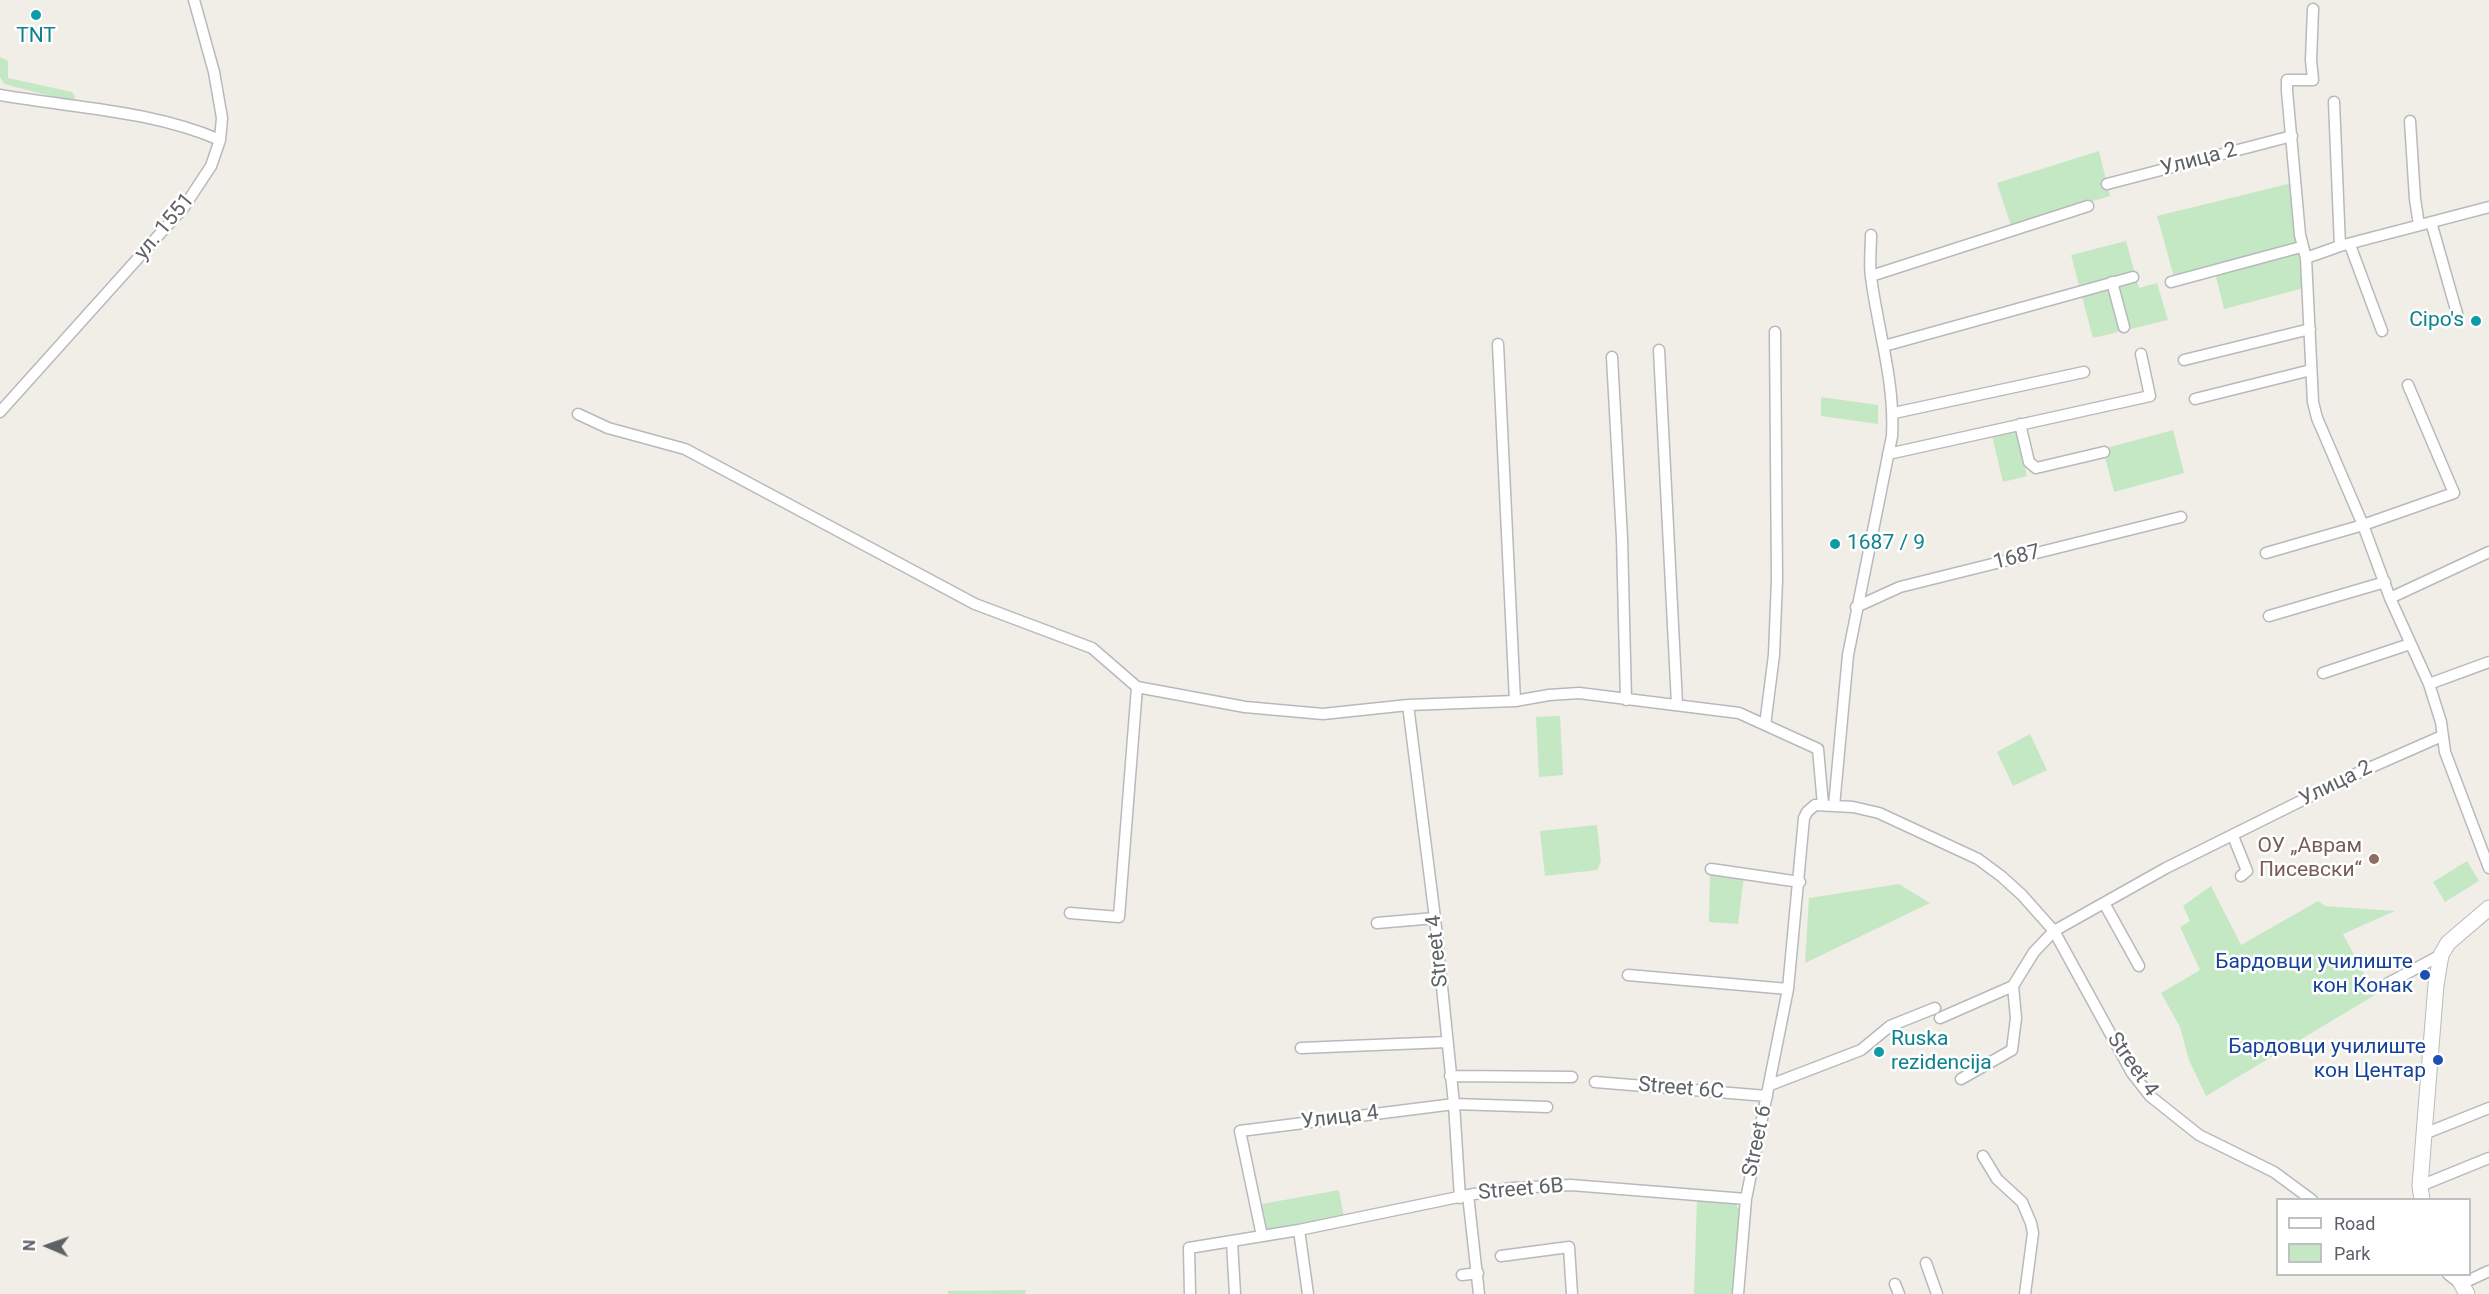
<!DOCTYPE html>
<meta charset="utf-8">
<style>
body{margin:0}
#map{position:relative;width:2489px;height:1294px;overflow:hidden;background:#f1eee7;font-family:Roboto,sans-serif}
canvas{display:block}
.legend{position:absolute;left:2276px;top:1198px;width:195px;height:78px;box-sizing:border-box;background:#fff;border:2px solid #bfc0c2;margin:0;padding:8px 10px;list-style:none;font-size:18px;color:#5e6267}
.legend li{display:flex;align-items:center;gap:12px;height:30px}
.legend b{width:30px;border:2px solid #bfc0c2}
.north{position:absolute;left:18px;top:1216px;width:60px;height:60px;-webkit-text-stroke:4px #fff;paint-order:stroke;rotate:272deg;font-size:16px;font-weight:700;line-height:24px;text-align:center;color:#5e6267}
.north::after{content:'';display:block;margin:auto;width:21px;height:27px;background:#5e6267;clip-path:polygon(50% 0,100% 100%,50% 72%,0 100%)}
</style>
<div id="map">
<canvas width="2489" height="1294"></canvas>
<ul class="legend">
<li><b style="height:8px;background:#fff"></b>Road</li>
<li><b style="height:16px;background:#c4e8c3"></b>Park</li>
</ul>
<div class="north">N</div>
</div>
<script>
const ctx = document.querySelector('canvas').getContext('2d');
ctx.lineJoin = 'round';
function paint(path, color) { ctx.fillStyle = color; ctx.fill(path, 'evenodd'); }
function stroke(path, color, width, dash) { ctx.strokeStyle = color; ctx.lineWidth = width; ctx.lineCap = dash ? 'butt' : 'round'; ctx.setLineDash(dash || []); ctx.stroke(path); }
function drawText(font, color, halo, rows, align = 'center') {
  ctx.font = font + ' Roboto,sans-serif'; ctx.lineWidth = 5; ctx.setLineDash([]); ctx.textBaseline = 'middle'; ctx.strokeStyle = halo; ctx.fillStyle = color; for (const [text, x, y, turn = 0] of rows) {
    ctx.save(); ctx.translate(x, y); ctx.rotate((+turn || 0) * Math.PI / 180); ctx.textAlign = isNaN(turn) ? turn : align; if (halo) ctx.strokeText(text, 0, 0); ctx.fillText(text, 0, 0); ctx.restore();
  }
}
const green = new Path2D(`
 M 0,57 L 8,61 L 8,78 L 72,92 L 75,96 L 74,102 L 4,84 L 0,77 Z
 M 2099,151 L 2110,196 L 2011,226 L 1997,183 Z
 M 2292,183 L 2297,246 L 2174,277 L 2157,216 Z
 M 2126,241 L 2139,288 L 2157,283 L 2168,320 L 2093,338 L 2071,255 Z
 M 2297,250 L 2302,257 L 2304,288 L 2224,309 L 2215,273 Z
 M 1821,397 L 1878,405 L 1878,424 L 1821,416 Z
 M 2173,430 L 2184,473 L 2114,492 L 2103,449 Z
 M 2017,431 L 2027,476 L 2003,482 L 1992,436 Z
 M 1560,716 L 1563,775 L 1539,777 L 1536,717 Z
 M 2030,734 L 2047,770 L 2013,786 L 1997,752 Z
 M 1597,825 L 1601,862 L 1597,870 L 1545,876 L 1540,831 Z
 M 2467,861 L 2479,881 L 2445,902 L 2433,882 Z
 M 1710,871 L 1744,876 L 1738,924 L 1709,922 Z
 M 1899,884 L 1930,903 L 1805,963 L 1809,898 Z
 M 2211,886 L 2241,945 L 2318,901 L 2325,906 L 2395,911 L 2343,934 L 2375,995 L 2206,1096 L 2189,1060 L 2180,1027 L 2161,993 L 2200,970 L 2180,927 L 2190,921 L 2183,906 Z
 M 1339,1190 L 1344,1218 L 1267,1232 L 1262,1204 Z
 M 1697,1200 L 1734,1202 L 1740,1210 L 1735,1294 L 1694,1294 Z
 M 1026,1290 L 1025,1294 L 948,1294 L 948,1291 Z`);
const street = new Path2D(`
 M 2313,9 L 2311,60 L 2313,80 L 2287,80 L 2287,91 L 2300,235 L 2306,258 L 2313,402 L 2317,418 L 2363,525 L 2390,598 L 2429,684 L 2441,722 L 2445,752 L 2489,868
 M 0,95 C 74,108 150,110 220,140
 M 2334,102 L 2340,246
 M 2410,121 L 2415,199 L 2419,225
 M 2107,184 L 2292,136
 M 2431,222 L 2458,317
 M 2350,245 L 2382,331
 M 2306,258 L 2340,246 L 2489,207
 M 1871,276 L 2088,206
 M 2112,282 L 2124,327
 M 2171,282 L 2301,247
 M 1498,344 L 1515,701
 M 1884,346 L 2133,277
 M 1659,350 L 1677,704
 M 1612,357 L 1622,538 L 1626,700
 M 2184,360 L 2310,329
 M 2195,399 L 2311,370
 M 0,412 L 184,207 L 211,166 L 220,140 L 222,118 L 214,72 L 194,0
 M 1894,413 L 2084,372
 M 578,414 L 608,428 L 685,449 L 975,604 L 1092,648 L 1137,687 L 1245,707 L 1323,714 L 1408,705 L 1515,701 L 1549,695 L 1579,693 L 1739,713 L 1818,749 L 1823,805
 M 2020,424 L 2029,462 L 2036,468 L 2104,452
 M 1888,454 L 2150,396 L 2141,354
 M 2266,553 L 2363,525 L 2454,493 L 2408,385
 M 2390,598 L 2489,552
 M 1856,607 L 1900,587 L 2181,517
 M 2269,616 L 2385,582
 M 2323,673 L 2410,644
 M 2429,684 L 2489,662
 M 1408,705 L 1435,918 L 1454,1104 L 1460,1198
 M 1765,725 L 1774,655 L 1777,580 L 1775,332
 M 1834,806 L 1848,655 L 1892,436 C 1895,381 1878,331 1871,277 C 1869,264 1871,249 1871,235
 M 2233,836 L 2247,871 L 2241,876
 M 1711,869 L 1800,882
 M 2104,903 L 2139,966
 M 1070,913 L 1119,917 L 1137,687
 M 1377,923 L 1435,918
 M 1628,975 L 1788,989
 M 2383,986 L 2441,955
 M 1940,1018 L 2013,986 L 2034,952 L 2054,931 L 2166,868 L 2351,776 L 2442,736
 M 1301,1048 L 1447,1042
 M 1450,1076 L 1572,1077
 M 1961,1079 L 2012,1050 L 2016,1018 L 2013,986
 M 1595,1082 L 1767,1096
 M 1770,1085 L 1861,1050 L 1890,1026 L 1935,1008
 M 2424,1134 L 2489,1108
 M 1983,1156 L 1997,1179 L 2022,1202 L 2031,1223 L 2033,1233 L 2025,1294
 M 2420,1186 L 2489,1158
 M 1468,1195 L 1479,1294
 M 1299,1230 L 1308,1294
 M 1262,1236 L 1240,1131 L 1454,1104 L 1547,1107
 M 1232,1242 L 1235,1294
 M 1501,1256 L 1569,1247 L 1572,1294
 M 1926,1263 L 1937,1294
 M 2448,1274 L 2461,1284 L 2489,1271
 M 1462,1275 L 1478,1273
 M 1895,1284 L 1899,1294
 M 1190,1294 L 1189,1248 L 1299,1230 L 1468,1195 L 1512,1188 L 1571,1185 L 1746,1199
 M 1738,1294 L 1746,1199 L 1788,989 L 1804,818 L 1807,812 L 1815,805 L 1853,807 L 1879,813 L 1978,859 L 2001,876 L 2022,895 L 2054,931 L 2132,1073 L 2150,1096 L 2199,1135 L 2274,1172 L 2312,1200`);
const secondary = new Path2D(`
 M 2422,1200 L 2420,1186 L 2424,1134 L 2436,985 L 2441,955 L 2448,943 L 2489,908
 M 2456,1274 L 2467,1294`);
const markers = [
 [36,15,6,"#0f9aa8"],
 [2476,321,6,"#0f9aa8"],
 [1835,544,6,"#0f9aa8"],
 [2374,859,6,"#8d6e63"],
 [2425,975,6,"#1a4fb4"],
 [1879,1052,6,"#0f9aa8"],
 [2438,1060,6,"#1a4fb4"]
];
const cultureNames = [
 ["TNT",36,37,"center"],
 ["Cipo's",2464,321,"right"],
 ["1687 / 9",1847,544],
 ["Ruska",1891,1040],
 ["rezidencija",1891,1064]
];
const streetNames = [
 ["Улица 2",2199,160,-15],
 ["ул. 1551",165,227,-50],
 ["1687",2017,558,-14],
 ["Улица 2",2336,784,-26],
 ["Street 4",1438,951,-96],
 ["Street 4",2132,1065,55],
 ["Street 6C",1681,1089,5],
 ["Улица 4",1340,1118,-7],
 ["Street 6",1758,1141,-78],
 ["Street 6B",1521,1190,-5]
];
const educationNames = [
 ["ОУ „Аврам",2362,847],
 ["Писевски“",2362,871]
];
const transitNames = [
 ["Бардовци училиште",2413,963],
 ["кон Конак",2413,987],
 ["Бардовци училиште",2426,1048],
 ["кон Центар",2426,1072]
];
paint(green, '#c4e8c3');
stroke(street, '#b7b9bd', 13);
stroke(secondary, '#b8bbc0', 17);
stroke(street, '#fff', 10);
stroke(secondary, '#fff', 15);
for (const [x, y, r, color] of markers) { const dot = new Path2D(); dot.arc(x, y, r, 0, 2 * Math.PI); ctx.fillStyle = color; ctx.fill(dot); stroke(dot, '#fff', 2); }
drawText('21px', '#0d838f', '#fff', cultureNames, 'left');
drawText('21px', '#5e6267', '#fff', streetNames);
drawText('21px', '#785e54', '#fff', educationNames, 'right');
drawText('21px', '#164399', '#fff', transitNames, 'right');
</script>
